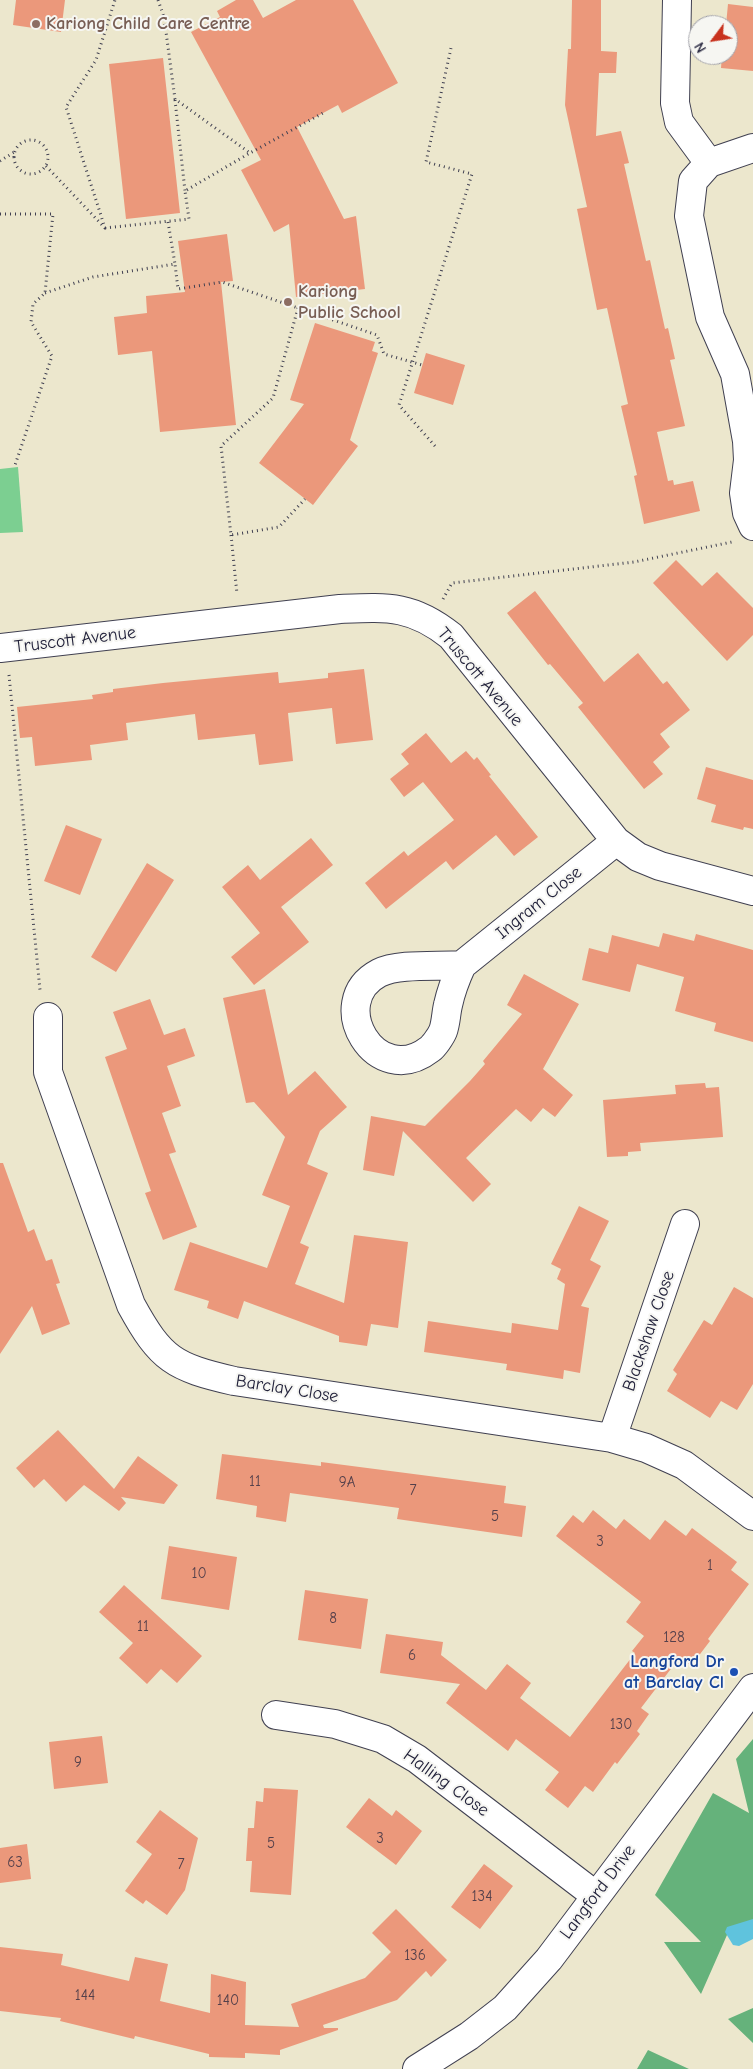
<!DOCTYPE html>
<style>
body{margin:0}
#map{position:relative;width:753px;height:2069px;overflow:hidden;background:#ece7cd;font-family:"Comic Neue",sans-serif}
canvas{display:block}
.north{position:absolute;left:688px;top:15px;width:50px;height:50px;box-sizing:border-box;background:#f6f6f2;border:1px solid #a1a1a9;border-radius:50%;rotate:239deg;font-size:14px;font-weight:700;line-height:20px;text-align:center;color:#22223b}
.north::after{content:'';display:block;margin:auto;width:18px;height:22px;background:#c8321e;clip-path:polygon(50% 0,100% 100%,50% 72%,0 100%)}
</style>
<div id="map">
<canvas width="753" height="2069"></canvas>
<div class="north">N</div>
</div>
<script>
const ctx = document.querySelector('canvas').getContext('2d');
ctx.lineJoin = 'round';
function paint(path, color) { ctx.fillStyle = color; ctx.fill(path, 'evenodd'); }
function stroke(path, color, width, dash) { ctx.strokeStyle = color; ctx.lineWidth = width; ctx.lineCap = dash ? 'butt' : 'round'; ctx.setLineDash(dash || []); ctx.stroke(path); }
function drawText(font, color, halo, rows, align = 'center') {
  ctx.font = font + ' "Comic Neue",sans-serif'; ctx.lineWidth = 4; ctx.setLineDash([]); ctx.textBaseline = 'middle'; ctx.strokeStyle = halo; ctx.fillStyle = color; for (const [text, x, y, turn = 0] of rows) {
    ctx.save(); ctx.translate(x, y); ctx.rotate((+turn || 0) * Math.PI / 180); ctx.textAlign = isNaN(turn) ? turn : align; if (halo) ctx.strokeText(text, 0, 0); ctx.fillText(text, 0, 0); ctx.restore();
  }
}
const green = new Path2D(`
 M 18,467 L 23,532 L 0,533 L 0,469 Z`);
const forest = new Path2D(`
 M 753,1739 L 753,1934 L 727,1935 L 701,1994 L 664,1942 L 701,1942 L 655,1895 L 713,1793 L 749,1813 L 736,1759 Z
 M 753,2008 L 753,2043 L 728,2019 Z
 M 648,2050 L 689,2069 L 637,2069 Z`);
const water = new Path2D(`
 M 753,1919 L 753,1939 L 739,1946 L 733,1945 L 725,1932 L 727,1927 Z`);
const building = new Path2D(`
 M 16,0 L 65,0 L 61,32 L 13,25 Z
 M 236,0 L 253,0 L 263,18 L 296,0 L 353,0 L 398,83 L 342,113 L 338,105 L 297,127 L 344,219 L 356,216 L 365,289 L 296,297 L 289,224 L 274,232 L 241,170 L 261,160 L 191,32 L 220,17 L 217,11 Z
 M 572,0 L 601,0 L 601,51 L 617,52 L 616,73 L 599,73 L 596,136 L 621,131 L 629,163 L 624,164 L 646,261 L 650,260 L 665,329 L 668,328 L 675,359 L 670,360 L 685,426 L 657,432 L 668,481 L 673,480 L 674,485 L 693,481 L 700,511 L 644,524 L 634,476 L 637,475 L 621,406 L 628,404 L 607,308 L 597,310 L 577,209 L 587,207 L 565,105 L 568,49 L 571,49 Z
 M 728,4 L 753,7 L 753,71 L 721,68 L 722,55 L 728,55 L 728,25 L 726,25 Z
 M 163,58 L 180,213 L 126,219 L 109,64 Z
 M 227,234 L 233,281 L 221,282 L 236,425 L 160,432 L 152,351 L 118,355 L 114,317 L 147,313 L 146,296 L 185,292 L 178,241 Z
 M 315,323 L 375,342 L 372,351 L 378,353 L 350,440 L 358,446 L 313,505 L 259,463 L 304,404 L 290,400 Z
 M 426,353 L 465,365 L 453,405 L 414,393 Z
 M 676,560 L 702,586 L 717,572 L 753,608 L 753,635 L 727,661 L 653,583 Z
 M 535,591 L 604,682 L 638,653 L 663,684 L 667,681 L 690,710 L 660,734 L 670,747 L 653,762 L 663,774 L 644,789 L 578,707 L 583,703 L 550,664 L 548,665 L 507,613 Z
 M 364,669 L 373,740 L 336,744 L 332,708 L 288,713 L 293,761 L 259,765 L 255,734 L 198,740 L 195,714 L 126,723 L 128,740 L 90,745 L 92,760 L 35,766 L 32,737 L 20,738 L 17,707 L 93,699 L 92,695 L 113,692 L 113,689 L 163,683 L 278,672 L 279,683 L 328,678 L 328,673 Z
 M 426,733 L 451,763 L 466,751 L 474,760 L 477,757 L 491,775 L 489,776 L 538,837 L 514,856 L 496,835 L 453,870 L 446,861 L 386,909 L 365,883 L 404,851 L 408,856 L 454,820 L 423,782 L 404,797 L 390,779 L 409,764 L 401,754 Z
 M 706,767 L 753,780 L 753,829 L 744,827 L 743,830 L 711,822 L 716,805 L 697,799 Z
 M 66,825 L 102,839 L 80,895 L 44,881 Z
 M 311,838 L 333,865 L 281,907 L 309,942 L 254,985 L 231,957 L 260,933 L 222,887 L 248,865 L 260,880 Z
 M 147,863 L 174,880 L 116,972 L 91,957 Z
 M 663,933 L 694,941 L 696,934 L 753,950 L 753,1042 L 714,1031 L 716,1023 L 675,1011 L 684,977 L 637,964 L 630,992 L 582,980 L 589,948 L 608,953 L 612,935 L 659,947 Z
 M 524,974 L 579,1004 L 543,1069 L 573,1095 L 555,1117 L 543,1108 L 531,1122 L 516,1109 L 466,1158 L 491,1184 L 473,1202 L 403,1131 L 394,1176 L 363,1170 L 371,1116 L 425,1126 L 470,1081 L 485,1064 L 483,1061 L 522,1014 L 507,1005 Z
 M 265,989 L 288,1095 L 315,1071 L 347,1107 L 320,1131 L 307,1164 L 328,1173 L 300,1243 L 309,1247 L 295,1284 L 344,1303 L 354,1235 L 408,1242 L 398,1328 L 371,1324 L 367,1346 L 339,1342 L 339,1336 L 244,1301 L 238,1319 L 207,1308 L 209,1301 L 174,1290 L 190,1242 L 267,1268 L 290,1206 L 262,1195 L 285,1137 L 254,1102 L 246,1103 L 223,998 Z
 M 150,999 L 164,1035 L 185,1028 L 195,1056 L 167,1066 L 181,1106 L 162,1113 L 176,1152 L 169,1154 L 197,1227 L 163,1240 L 145,1193 L 151,1191 L 105,1057 L 127,1049 L 113,1012 Z
 M 705,1083 L 706,1088 L 719,1087 L 723,1137 L 640,1143 L 641,1151 L 628,1152 L 628,1156 L 607,1157 L 603,1100 L 676,1094 L 675,1085 Z
 M 0,1163 L 3,1163 L 28,1232 L 34,1229 L 46,1261 L 52,1259 L 60,1283 L 56,1284 L 70,1324 L 42,1335 L 32,1306 L 0,1354 Z
 M 579,1206 L 609,1221 L 590,1260 L 601,1266 L 581,1306 L 589,1308 L 580,1373 L 564,1370 L 563,1379 L 506,1370 L 507,1364 L 424,1352 L 428,1321 L 511,1333 L 512,1323 L 558,1330 L 565,1284 L 557,1279 L 561,1269 L 551,1264 Z
 M 734,1287 L 753,1298 L 753,1384 L 737,1410 L 721,1401 L 710,1418 L 667,1391 L 677,1374 L 673,1370 L 704,1320 L 712,1325 Z
 M 58,1430 L 114,1489 L 138,1456 L 178,1485 L 164,1504 L 121,1497 L 126,1503 L 119,1511 L 84,1485 L 66,1502 L 44,1479 L 34,1488 L 16,1468 Z
 M 222,1454 L 321,1466 L 321,1462 L 506,1486 L 504,1503 L 526,1506 L 522,1537 L 397,1519 L 399,1508 L 290,1493 L 286,1522 L 256,1517 L 257,1506 L 216,1499 Z
 M 593,1510 L 616,1529 L 624,1519 L 650,1540 L 665,1520 L 686,1536 L 692,1528 L 737,1562 L 731,1570 L 749,1584 L 708,1639 L 710,1641 L 691,1666 L 680,1657 L 641,1708 L 649,1714 L 637,1731 L 640,1734 L 617,1764 L 615,1762 L 593,1792 L 585,1786 L 568,1808 L 545,1790 L 559,1772 L 516,1739 L 508,1751 L 446,1703 L 460,1684 L 380,1673 L 386,1634 L 443,1642 L 441,1655 L 486,1690 L 507,1664 L 531,1683 L 520,1698 L 570,1737 L 635,1653 L 632,1651 L 644,1636 L 626,1622 L 641,1602 L 556,1536 L 573,1515 L 583,1523 Z
 M 169,1546 L 237,1557 L 229,1610 L 161,1599 Z
 M 124,1585 L 202,1656 L 177,1683 L 161,1669 L 147,1684 L 119,1658 L 133,1643 L 99,1612 Z
 M 305,1590 L 368,1599 L 361,1649 L 298,1640 Z
 M 102,1736 L 108,1783 L 54,1789 L 49,1742 Z
 M 264,1788 L 298,1790 L 291,1895 L 250,1892 L 252,1861 L 246,1861 L 248,1828 L 254,1828 L 256,1801 L 263,1802 Z
 M 369,1798 L 392,1816 L 396,1810 L 422,1831 L 396,1865 L 346,1827 Z
 M 160,1810 L 198,1838 L 185,1890 L 167,1915 L 146,1900 L 143,1904 L 125,1891 L 152,1854 L 136,1842 Z
 M 27,1844 L 31,1879 L 0,1883 L 0,1848 Z
 M 484,1864 L 513,1886 L 480,1929 L 451,1907 Z
 M 396,1909 L 447,1960 L 431,1977 L 426,1971 L 397,2000 L 323,2025 L 324,2028 L 338,2028 L 338,2030 L 280,2050 L 280,2055 L 245,2053 L 245,2058 L 209,2057 L 209,2054 L 135,2036 L 134,2039 L 60,2021 L 61,2018 L 0,2011 L 0,1947 L 63,1954 L 61,1965 L 129,1981 L 135,1957 L 168,1964 L 160,2001 L 210,2013 L 211,1974 L 246,1982 L 245,2025 L 299,2027 L 291,2004 L 365,1978 L 391,1952 L 372,1933 Z`);
const path = new Path2D(`
 M 158,0 L 164,17 L 175,99 L 250,153 L 323,113
 M 175,100 L 185,191
 M14 157a17 17 0 1 1 34 0a17 17 0 1 1-34 0Z
 M 0,161 L 16,151
 M 46,166 L 105,228 L 66,107 L 96,60 L 115,0
 M 0,214 L 53,214 L 45,293 L 33,304 L 31,322 L 52,356 L 14,468
 M 168,222 L 175,264
 M 105,228 L 189,219 L 185,191 L 250,153
 M 45,293 L 93,277 L 175,264 L 178,289 L 222,282 L 377,335 L 384,354 L 422,365
 M 298,308 L 273,398 L 221,446 L 231,535 L 279,527 L 305,499
 M 435,446 L 399,405 L 472,174 L 426,162 L 451,48
 M 231,535 L 237,594
 M 443,599 L 452,583 L 634,562 L 732,542
 M 9,675 L 40,990`);
const minor = new Path2D(`
 M 677,0 L 675,103 L 679,122 L 709,163 L 693,181 L 689,216 L 710,317 L 735,374 L 747,441 L 748,460 L 744,493 L 747,513 L 753,526
 M 709,163 L 753,148
 M 0,648 L 340,609 C 388,607 412,605 451,636 L 616,841 L 638,857 L 660,866 L 753,891
 M 462,965 C 439,967 399,963 379,973 C 324,1002 376,1091 430,1049 C 434,1046 441,1036 443,1031 C 446,1023 446,1013 448,1005 C 451,991 456,978 462,965 L 616,841
 M 48,1017 L 48,1072 L 131,1305 C 161,1360 174,1367 234,1381 L 612,1438 L 646,1448 L 684,1465 L 753,1516
 M 612,1438 L 685,1224
 M 276,1715 L 335,1724 L 383,1739 L 417,1759 L 595,1895
 M 417,2069 L 469,2036 L 505,2008 L 549,1959 L 753,1688`);
const markers = [
 [36,24,5,"#8d6e63"],
 [288,302,5,"#8d6e63"],
 [734,1672,5,"#1a4fb4"]
];
const numberNames = [
 ["11",255,1482],
 ["9A",347,1483],
 ["7",413,1491],
 ["5",495,1517],
 ["3",600,1542],
 ["1",710,1566],
 ["10",199,1574],
 ["8",333,1619],
 ["11",143,1627],
 ["128",674,1638],
 ["6",412,1656],
 ["130",621,1725],
 ["9",78,1763],
 ["3",380,1839],
 ["5",271,1844],
 ["63",15,1863],
 ["7",181,1865],
 ["134",482,1897],
 ["136",415,1956],
 ["144",85,1996],
 ["140",228,2001]
];
const educationNames = [
 ["Kariong Child Care Centre",46,24],
 ["Kariong",298,292],
 ["Public School",298,313]
];
const streetNames = [
 ["Truscott Avenue",75,640,-7],
 ["Truscott Avenue",480,677,50],
 ["Ingram Close",539,903,-39],
 ["Blackshaw Close",649,1331,-71],
 ["Barclay Close",287,1389,9],
 ["Halling Close",446,1783,36],
 ["Langford Drive",598,1892,-53]
];
const transitNames = [
 ["Langford Dr",724,1662],
 ["at Barclay Cl",724,1683]
];
paint(green, '#7ccf91');
paint(forest, '#65b27b');
paint(water, '#5fc3dd');
paint(building, '#eb987b');
stroke(minor, '#404051', 30);
stroke(path, '#404051', 3, [1, 4]);
stroke(minor, '#fff', 28);
for (const [x, y, r, color] of markers) { const dot = new Path2D(); dot.arc(x, y, r, 0, 2 * Math.PI); ctx.fillStyle = color; ctx.fill(dot); stroke(dot, '#f6f6f2', 2); }
drawText('15px', '#54404b', null, numberNames);
drawText('bold 18px', '#785e54', '#f6f6f2', educationNames, 'left');
drawText('18px', '#22223b', '#f6f6f2', streetNames);
drawText('bold 18px', '#164399', '#f6f6f2', transitNames, 'right');
</script>
